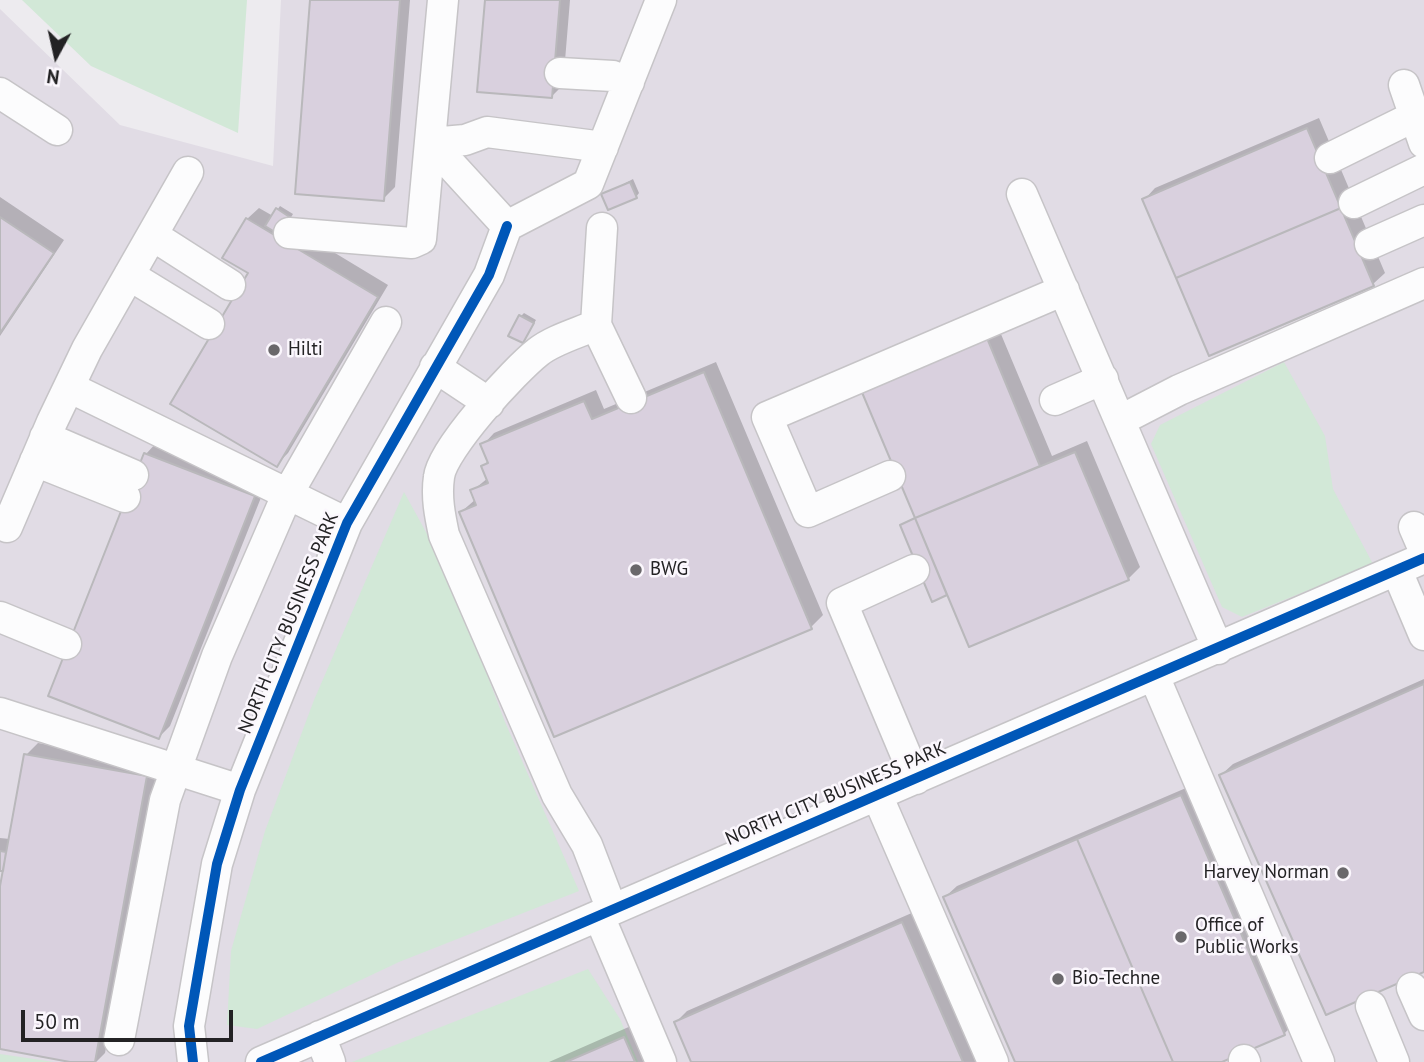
<!DOCTYPE html>
<style>
body{margin:0}
#map{position:relative;width:1424px;height:1062px;overflow:hidden;background:#edebef;font-family:"PT Sans",sans-serif}
canvas{display:block}
.north{position:absolute;left:21px;top:21px;width:70px;height:70px;-webkit-text-stroke:5px #fbf7fd;paint-order:stroke;rotate:188deg;font-size:19px;font-weight:700;line-height:28px;text-align:center;color:#232224}
.north::after{content:'';display:block;margin:auto;width:24px;height:32px;background:#232224;clip-path:polygon(50% 0,100% 100%,50% 72%,0 100%)}
.scale{position:absolute;left:21px;top:1010px;width:212px;height:32px;box-sizing:border-box;border:4px solid #232224;border-top:0;padding-left:9px;font-size:21px;line-height:24px;white-space:nowrap;color:#232224;-webkit-text-stroke:5px #fbf7fd;paint-order:stroke}
</style>
<div id="map">
<canvas width="1424" height="1062"></canvas>
<div class="north">N</div>
<div class="scale">50 m</div>
</div>
<script>
const ctx = document.querySelector('canvas').getContext('2d');
ctx.lineJoin = 'round';
function paint(path, color) { ctx.fillStyle = color; ctx.fill(path, 'evenodd'); }
function stroke(path, color, width, dash) { ctx.strokeStyle = color; ctx.lineWidth = width; ctx.lineCap = dash ? 'butt' : 'round'; ctx.setLineDash(dash || []); ctx.stroke(path); }
function drawText(font, color, halo, rows, align = 'center') {
  ctx.font = font + ' "PT Sans",sans-serif'; ctx.lineWidth = 5; ctx.setLineDash([]); ctx.textBaseline = 'middle'; ctx.strokeStyle = halo; ctx.fillStyle = color; for (const [text, x, y, turn = 0] of rows) {
    ctx.save(); ctx.translate(x, y); ctx.rotate((+turn || 0) * Math.PI / 180); ctx.textAlign = isNaN(turn) ? turn : align; if (halo) ctx.strokeText(text, 0, 0); ctx.fillText(text, 0, 0); ctx.restore();
  }
}
const built = new Path2D(`
 M 281,0 L 1424,0 L 1424,1062 L 0,1062 L 0,9 L 120,125 L 273,166 Z`);
const green = new Path2D(`
 M 22,0 L 247,0 L 238,133 L 91,66 Z
 M 1284,362 L 1325,436 L 1333,489 L 1373,564 L 1242,617 L 1222,607 L 1151,444 L 1160,425 Z
 M 404,492 L 449,574 L 505,722 L 579,891 L 399,962 L 257,1029 L 227,1025 L 231,951 L 265,831 L 314,700 Z
 M 588,969 L 620,1019 L 638,1062 L 352,1062 Z
 M 0,1054 L 54,1062 L 0,1062 Z`);
const shadow = new Path2D(`
 M 312,0 L 410,0 L 395,187 L 383,199 Z
 M 487,0 L 570,0 L 563,85 L 552,96 Z
 M 1319,118 L 1385,273 L 1373,284 L 1210,354 L 1144,200 L 1155,188 Z
 M 633,179 L 639,193 L 636,197 L 603,195 Z
 M 0,197 L 64,240 L 0,336 Z
 M 280,206 L 293,214 L 287,224 L 388,285 L 288,453 L 276,465 L 250,273 L 247,219 L 259,208 L 273,216 Z
 M 524,313 L 536,320 L 523,341 L 521,316 Z
 M 998,327 L 1052,456 L 1087,441 L 1140,567 L 1128,579 L 946,594 L 902,525 L 917,517 L 864,390 Z
 M 716,362 L 823,615 L 811,627 L 461,512 L 476,499 L 472,491 L 488,478 L 483,466 L 489,460 L 483,445 L 494,433 L 596,390 L 604,409 Z
 M 157,442 L 266,485 L 170,726 L 159,737 L 146,454 Z
 M 1424,679 L 1424,970 L 1221,775 L 1233,764 Z
 M 38,743 L 158,765 L 105,1053 L 96,1062 L 79,1062 L 0,1047 L 0,896 L 5,870 L 0,869 L 0,838 L 10,839 L 26,755 Z
 M 1193,785 L 1295,1022 L 1284,1034 L 1217,1062 L 1017,1062 L 945,897 L 957,886 Z
 M 914,912 L 980,1062 L 693,1062 L 676,1022 L 687,1011 Z
 M 640,1022 L 657,1062 L 549,1062 Z`);
const building = new Path2D(`
 M 310,0 L 400,0 L 384,201 L 295,194 Z
 M 485,0 L 560,0 L 552,98 L 477,92 Z
 M 1307,128 L 1341,208 L 1176,278 L 1142,199 Z
 M 630,182 L 637,198 L 608,210 L 601,194 Z
 M 276,208 L 291,218 L 280,235 L 265,226 Z
 M 1341,208 L 1374,286 L 1209,356 L 1176,278 Z
 M 0,217 L 54,253 L 0,333 Z
 M 246,218 L 378,297 L 277,467 L 170,404 L 248,273 L 222,258 Z
 M 519,315 L 534,323 L 523,343 L 508,336 Z
 M 987,338 L 1040,466 L 915,518 L 861,390 Z
 M 704,372 L 812,629 L 554,737 L 459,512 L 476,505 L 470,490 L 488,483 L 481,466 L 488,463 L 480,444 L 584,401 L 592,419 Z
 M 1075,452 L 1129,580 L 969,647 L 915,518 Z
 M 144,453 L 255,496 L 159,739 L 48,696 Z
 M 915,518 L 947,595 L 932,602 L 900,525 Z
 M 1424,684 L 1424,972 L 1326,1015 L 1219,775 Z
 M 24,754 L 147,776 L 95,1062 L 70,1062 L 0,1049 L 0,886 Z
 M 1181,795 L 1285,1035 L 1222,1062 L 1173,1062 L 1077,839 Z
 M 1077,839 L 1173,1062 L 1015,1062 L 943,897 Z
 M 0,851 L 6,852 L 3,871 L 0,871 Z
 M 902,922 L 963,1062 L 691,1062 L 674,1022 Z
 M 624,1037 L 635,1062 L 566,1062 Z`);
const minor = new Path2D(`
 M 560,73 L 613,76 L 629,82
 M 1404,85 L 1424,143
 M 0,93 L 57,130
 M 431,143 L 465,140 L 487,132 L 603,147
 M 431,143 L 507,226
 M 1330,158 L 1415,116
 M 1022,194 L 1218,649
 M 1354,203 L 1424,169
 M 507,226 L 588,184 L 661,0
 M 602,228 L 596,325 C 578,333 553,340 538,352 C 514,371 442,449 439,477 C 436,497 440,516 444,535 L 557,795 L 587,845 L 612,910
 M 289,233 L 412,243 L 421,239 L 443,0
 M 152,235 L 230,285
 M 1370,244 L 1424,220
 M 129,275 L 209,324
 M 596,325 L 631,398
 M 435,367 L 489,403
 M 69,387 L 347,523
 M 1055,400 L 1103,379
 M 1121,420 L 1179,390 L 1424,283
 M 45,437 L 133,475
 M 35,461 L 125,497
 M 890,476 L 808,512 L 767,417 L 1064,290
 M 7,527 L 52,422 L 87,349 L 188,172
 M 1414,527 L 1424,550
 M 914,570 L 842,603 L 916,779
 M 1397,571 L 1424,635
 M 0,617 L 66,644
 M 1154,676 L 1319,1062
 M 0,713 L 240,790
 M 877,795 L 993,1062
 M 599,916 L 661,1062
 M 1412,988 L 1424,1015
 M 1371,1006 L 1394,1062
 M 320,1036 L 330,1062
 M 119,1040 L 165,800 L 217,656 L 287,495 L 386,322
 M 1244,1060 L 1245,1062
 M 193,1062 L 189,1026 L 200,962 L 217,864 L 240,790 L 347,523 L 489,275 L 507,226
 M 261,1062 L 1424,558`);
const cycleway = new Path2D(`
 M 193,1062 L 189,1026 L 200,962 L 217,864 L 240,790 L 347,523 L 489,275 L 507,226
 M 261,1062 L 1424,558`);
const markers = [
 [274,350,7,"#6a686b"],
 [636,570,7,"#6a686b"],
 [1343,873,7,"#6a686b"],
 [1181,937,7,"#6a686b"],
 [1058,979,7,"#6a686b"]
];
const poiNames = [
 ["Hilti",288,350],
 ["BWG",650,570],
 ["Harvey Norman",1329,873,"right"],
 ["Office of",1195,926],
 ["Public Works",1195,948],
 ["Bio-Techne",1072,979]
];
const streetNames = [
 ["NORTH CITY BUSINESS PARK",289,623,-68],
 ["NORTH CITY BUSINESS PARK",836,794,-23]
];
paint(built, '#e1dce5');
paint(green, '#d2e8d7');
paint(shadow, '#0003');
paint(building, '#d9d0de');
stroke(building, '#b9b8bb', 2);
stroke(minor, '#c6c4c7', 33);
stroke(minor, '#fcfcfd', 30);
stroke(cycleway, '#0057b8', 10);
for (const [x, y, r, color] of markers) { const dot = new Path2D(); dot.arc(x, y, r, 0, 2 * Math.PI); ctx.fillStyle = color; ctx.fill(dot); stroke(dot, '#fbf7fd', 2.5); }
drawText('19px', '#232224', '#fbf7fd', poiNames, 'left');
drawText('19px', '#232224', '#fbf7fd', streetNames);
</script>
